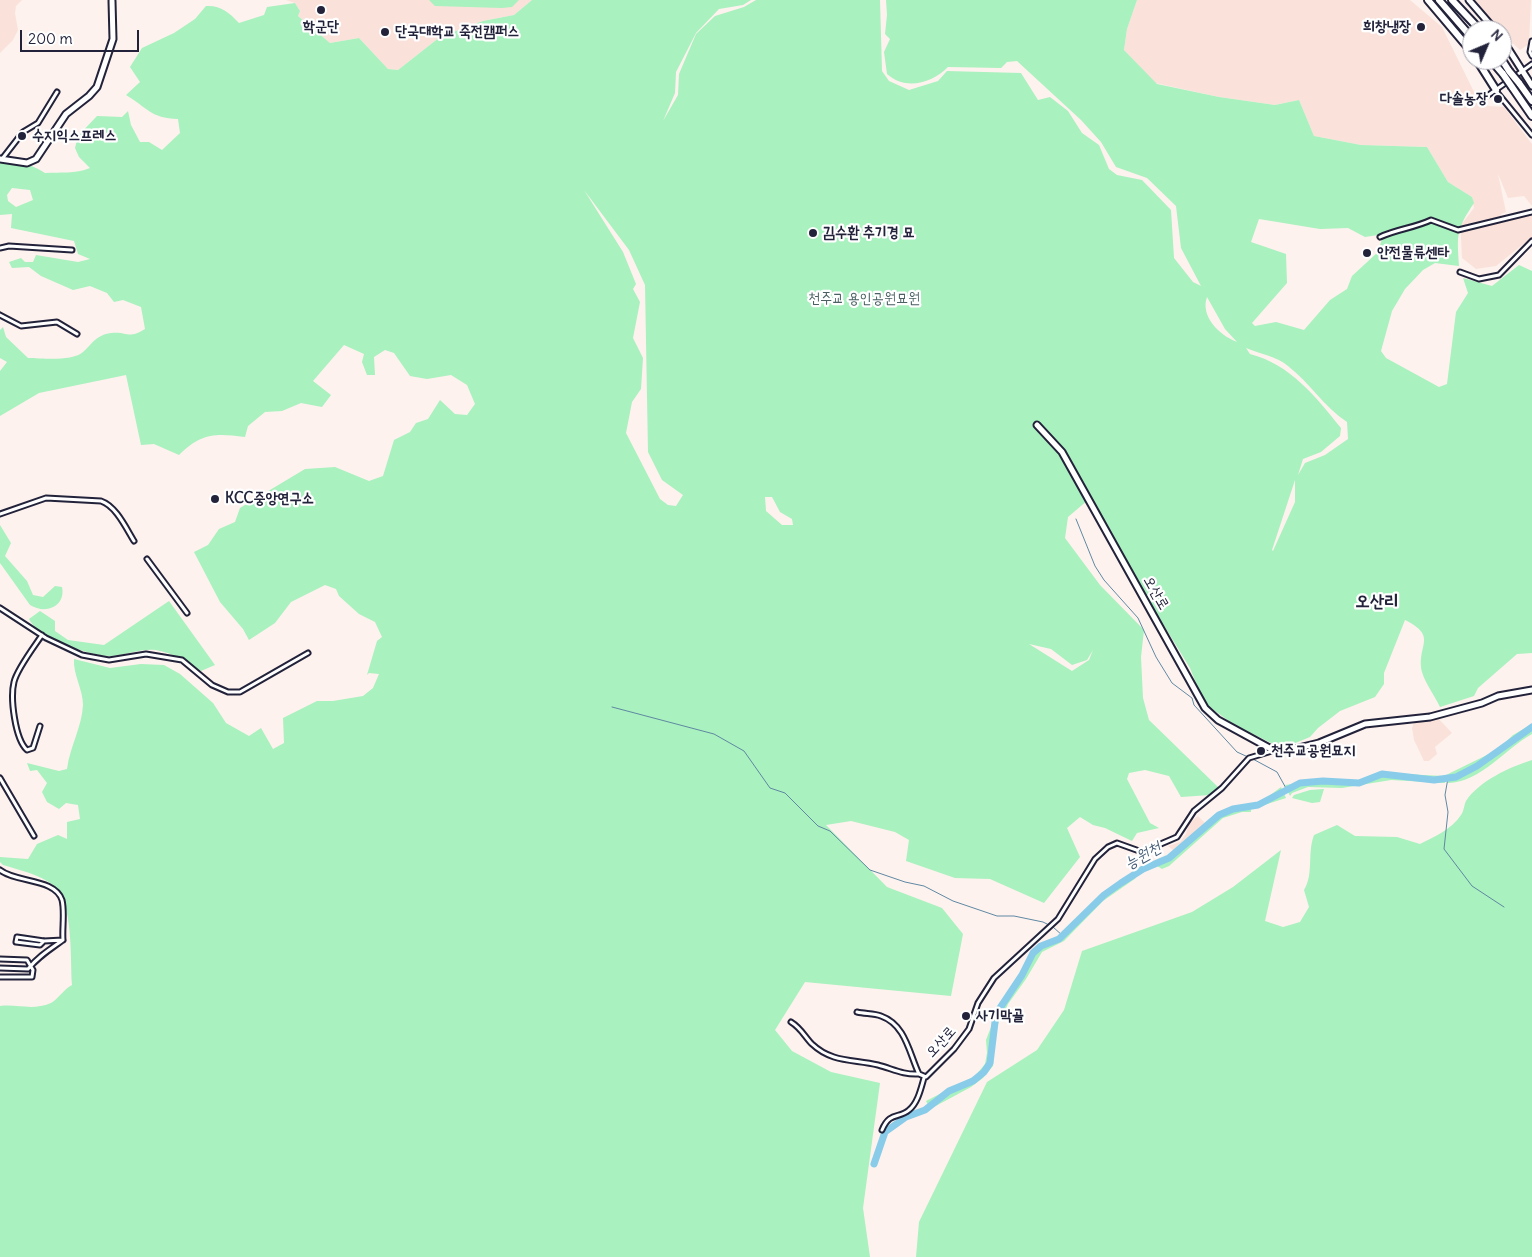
<!DOCTYPE html>
<meta charset="utf-8">
<style>
body{margin:0}
#map{position:relative;width:1532px;height:1257px;overflow:hidden;background:#fdf2ee;font-family:Delius,sans-serif}
canvas{display:block}
.north{position:absolute;left:1462px;top:20px;width:50px;height:50px;box-sizing:border-box;background:#fff;border:1px solid #a7a7b1;border-radius:50%;rotate:45deg;font-size:14px;font-weight:700;line-height:20px;text-align:center;color:#22223b}
.north::after{content:'';display:block;margin:auto;width:18px;height:22px;background:#22223b;clip-path:polygon(50% 0,100% 100%,50% 72%,0 100%)}
.scale{position:absolute;left:20px;top:30px;width:119px;height:22px;box-sizing:border-box;border:2px solid #22223b;border-top:0;padding-left:6px;font-size:15px;line-height:18px;white-space:nowrap;color:#22223b;-webkit-text-stroke:4px #fff;paint-order:stroke}
</style>
<div id="map">
<canvas width="1532" height="1257"></canvas>
<div class="north">N</div>
<div class="scale">200 m</div>
</div>
<script>
const ctx = document.querySelector('canvas').getContext('2d');
ctx.lineJoin = 'round';
function paint(path, color) { ctx.fillStyle = color; ctx.fill(path, 'evenodd'); }
function stroke(path, color, width, dash) { ctx.strokeStyle = color; ctx.lineWidth = width; ctx.lineCap = dash ? 'butt' : 'round'; ctx.setLineDash(dash || []); ctx.stroke(path); }
function drawText(font, color, halo, rows, align = 'center') {
  ctx.font = font + ' Delius,"Poor Story",sans-serif'; ctx.lineWidth = 4.5; ctx.setLineDash([]); ctx.textBaseline = 'middle'; ctx.strokeStyle = halo; ctx.fillStyle = color; for (const [text, x, y, turn = 0] of rows) {
    ctx.save(); ctx.translate(x, y); ctx.rotate((+turn || 0) * Math.PI / 180); ctx.textAlign = isNaN(turn) ? turn : align; if (halo) ctx.strokeText(text, 0, 0); ctx.fillText(text, 0, 0); ctx.restore();
  }
}
const built = new Path2D(`
 M 0,0 L 22,0 L 16,6 L 15,13 L 18,30 L 13,40 L 0,53 Z
 M 286,0 L 532,0 L 514,15 L 483,21 L 440,37 L 398,70 L 388,69 L 359,38 L 330,43 L 298,16 L 300,11 L 295,3 Z
 M 1137,0 L 1410,0 L 1442,27 L 1478,100 L 1489,106 L 1504,107 L 1532,144 L 1532,206 L 1524,196 L 1508,198 L 1498,174 L 1506,212 L 1501,214 L 1502,222 L 1532,214 L 1532,237 L 1496,266 L 1476,269 L 1462,258 L 1461,238 L 1461,225 L 1474,208 L 1472,197 L 1448,182 L 1427,147 L 1361,145 L 1314,136 L 1299,100 L 1275,105 L 1219,97 L 1155,83 L 1124,50 L 1127,29 Z
 M 1475,0 L 1531,0 L 1529,44 L 1520,50 L 1502,33 L 1502,30 L 1495,26 Z
 M 1437,717 L 1452,733 L 1435,747 L 1437,754 L 1429,761 L 1424,761 L 1414,740 L 1412,728 L 1415,720 Z
 M 1198,816 L 1205,823 L 1174,851 L 1168,846 L 1180,842 L 1186,834 L 1189,823 Z`);
const green = new Path2D(`
 M 429,0 L 519,0 L 512,7 L 502,8 L 435,6 Z
 M 532,0 L 751,0 L 743,5 L 719,9 L 696,33 L 676,72 L 675,93 L 663,121 L 678,95 L 679,74 L 696,34 L 715,16 L 744,7 L 756,0 L 880,0 L 882,71 L 889,81 L 909,90 L 938,81 L 947,71 L 1021,73 L 1038,100 L 1050,97 L 1068,111 L 1082,133 L 1099,145 L 1109,169 L 1117,175 L 1142,180 L 1171,210 L 1174,258 L 1193,282 L 1201,286 L 1181,248 L 1176,206 L 1147,178 L 1116,167 L 1101,142 L 1081,120 L 1017,61 L 1007,62 L 1001,68 L 948,67 C 932,83 906,91 887,74 L 884,52 L 890,39 L 885,34 L 887,15 L 886,0 L 1137,0 L 1127,29 L 1124,50 L 1157,84 L 1219,97 L 1275,105 L 1299,100 L 1314,136 L 1361,145 L 1427,147 L 1448,182 L 1472,197 L 1474,203 C 1456,230 1457,234 1459,266 L 1435,263 L 1423,270 L 1405,289 L 1392,311 L 1381,351 L 1386,358 L 1439,387 L 1447,384 L 1456,312 L 1468,293 L 1463,278 L 1492,286 L 1519,265 L 1532,271 L 1532,653 L 1517,654 L 1478,688 L 1474,696 L 1440,707 C 1435,696 1425,683 1422,672 C 1416,645 1439,637 1405,620 L 1384,673 L 1384,684 L 1375,697 L 1340,711 L 1318,728 L 1310,737 L 1293,744 L 1277,746 L 1233,724 L 1204,703 L 1190,668 L 1163,624 L 1159,624 L 1088,500 L 1068,517 L 1065,538 L 1100,585 L 1144,630 L 1141,657 L 1143,698 L 1149,720 L 1219,788 L 1210,795 L 1181,797 L 1169,776 L 1145,770 L 1129,773 L 1127,779 L 1150,823 L 1159,828 L 1137,833 L 1132,841 L 1105,828 L 1093,825 L 1080,817 L 1067,828 L 1080,857 L 1044,903 L 990,879 L 955,878 L 906,861 L 909,840 L 895,832 L 851,821 L 826,825 L 887,887 L 942,908 L 963,934 L 951,996 L 805,982 L 775,1030 L 792,1051 L 831,1072 L 880,1083 L 863,1208 L 870,1257 L 0,1257 L 0,1006 C 19,1004 32,1011 51,1003 C 57,1000 64,989 72,985 C 70,959 74,901 53,885 C 39,874 19,870 3,865 L 0,862 L 0,857 L 28,859 L 37,844 L 58,835 L 67,839 L 67,822 L 80,819 L 78,805 L 66,803 L 59,809 L 47,802 L 42,792 L 47,783 L 37,770 L 30,771 L 27,763 L 59,771 L 67,769 C 70,746 82,727 83,705 C 83,689 73,675 74,659 L 110,668 L 141,664 L 164,665 L 180,674 L 213,703 L 226,723 L 249,736 L 261,728 L 273,749 L 284,743 L 283,718 L 317,701 L 333,701 L 363,696 L 373,688 L 379,674 L 369,673 L 367,675 L 377,641 L 382,637 L 375,622 L 359,614 L 339,596 L 336,589 L 325,585 L 291,602 L 275,623 L 249,640 L 243,629 L 220,602 L 194,552 L 208,545 L 219,529 L 235,522 L 240,508 L 305,469 L 335,467 L 369,481 L 383,476 L 394,440 L 410,432 L 416,423 L 428,419 L 440,400 L 455,414 L 467,415 L 475,404 L 467,385 L 451,375 L 427,379 L 410,376 L 394,353 L 385,350 L 374,357 L 375,375 L 367,375 L 362,362 L 364,354 L 344,345 L 313,381 L 331,395 L 322,407 L 301,403 L 282,411 L 265,412 L 248,426 L 245,437 C 215,433 201,433 179,455 L 154,444 L 141,445 L 126,375 L 39,393 L 0,416 L 0,371 L 7,362 L 0,358 L 0,330 L 3,327 L 6,337 L 28,358 C 42,358 71,362 83,352 C 92,344 96,335 111,333 C 128,331 127,340 145,329 L 141,307 L 123,300 L 114,302 L 107,293 L 90,286 L 73,290 L 41,276 L 29,267 L 12,268 L 9,262 L 21,258 L 25,262 L 33,262 L 36,255 L 78,262 L 90,259 L 78,254 L 74,241 L 11,228 L 12,214 L 0,215 L 0,162 C 13,159 34,165 45,173 C 61,172 75,174 90,168 L 79,157 L 75,148 L 78,136 L 97,116 L 122,117 L 128,111 L 131,125 L 140,142 L 149,142 L 162,150 L 180,133 L 178,119 C 150,118 148,108 126,95 L 140,82 L 130,67 L 142,48 L 174,33 L 195,19 L 206,6 C 220,5 229,12 239,23 L 264,15 L 267,7 L 295,3 L 300,11 L 298,16 L 330,43 L 359,38 L 388,69 L 398,70 L 440,37 L 483,21 L 514,15 ZM 12,188 L 30,190 L 33,200 L 16,207 L 8,201 L 7,195 ZM 584,190 L 629,250 L 645,285 L 648,452 L 662,480 L 683,495 L 676,506 L 668,505 L 660,499 L 626,433 L 632,402 L 641,389 L 643,358 L 633,338 L 640,302 L 633,289 L 636,284 L 623,252 ZM 1259,219 L 1320,229 L 1348,228 L 1365,237 L 1391,233 L 1382,239 L 1378,252 L 1352,276 L 1347,289 L 1330,300 L 1304,330 L 1276,322 L 1255,326 L 1252,323 L 1287,283 L 1286,254 L 1251,242 ZM 1207,297 L 1225,329 L 1237,342 C 1219,335 1200,316 1207,297 ZM 1246,348 C 1260,354 1276,356 1288,366 C 1310,383 1324,407 1347,422 L 1348,439 L 1325,455 L 1305,463 L 1298,475 L 1303,459 L 1321,452 L 1340,436 L 1341,428 C 1316,397 1290,364 1250,354 ZM 1295,480 L 1295,502 L 1273,551 L 1272,550 ZM 765,497 L 772,497 L 780,512 L 792,519 L 793,525 L 782,525 L 766,511 ZM 1029,644 L 1051,649 L 1072,665 L 1087,660 L 1093,650 L 1089,660 L 1072,671 Z
 M 0,525 L 11,543 L 5,556 L 27,581 L 33,595 L 43,597 L 55,586 L 62,587 C 66,606 46,615 30,605 L 0,563 Z
 M 169,601 L 215,665 L 201,671 C 188,662 173,653 156,650 C 142,648 126,655 111,656 C 92,657 37,637 29,619 L 40,611 L 55,621 L 55,631 L 68,640 L 104,645 Z
 M 1532,724 L 1532,726 L 1477,765 L 1455,775 L 1434,779 L 1382,774 L 1359,783 L 1323,780 L 1300,782 L 1287,789 L 1285,785 L 1323,780 L 1358,782 L 1382,773 L 1444,776 L 1497,750 L 1513,735 Z
 M 1532,727 L 1532,734 C 1505,749 1481,782 1448,783 L 1448,779 C 1481,772 1505,744 1532,727 Z
 M 1532,760 L 1532,1257 L 916,1257 L 919,1222 L 987,1082 L 1037,1050 L 1064,1010 L 1082,951 L 1192,912 L 1233,887 L 1281,850 L 1265,921 L 1283,927 L 1300,922 L 1309,907 L 1304,890 C 1314,874 1307,853 1314,835 L 1337,825 L 1355,836 L 1397,837 L 1420,844 C 1434,837 1452,829 1461,815 C 1464,811 1464,805 1466,801 C 1479,781 1510,767 1532,760 Z
 M 1382,775 L 1435,781 L 1446,779 L 1445,783 L 1391,780 L 1342,788 L 1308,787 L 1292,793 L 1290,796 L 1287,790 C 1310,778 1332,786 1356,784 C 1365,783 1374,778 1382,775 Z
 M 1281,787 L 1286,798 L 1255,808 L 1257,806 L 1255,803 L 1265,799 Z
 M 1324,789 L 1320,802 L 1312,803 L 1292,798 L 1294,795 L 1310,790 Z
 M 1251,807 L 1251,812 L 1242,812 L 1223,818 L 1169,866 L 1162,869 L 1157,866 C 1183,856 1198,826 1221,815 C 1231,810 1241,809 1251,807 Z
 M 1135,874 L 1104,895 L 1064,934 L 1061,933 L 1102,894 Z
 M 1133,877 L 1136,878 L 1103,901 L 1064,941 L 1042,952 L 1026,979 L 1008,1004 L 1005,1011 L 1001,1008 L 1030,954 L 1041,944 L 1060,935 L 1062,936 L 1042,945 L 1032,953 L 1015,986 L 1033,954 L 1042,947 L 1060,940 L 1105,896 Z
 M 999,1011 L 1001,1013 L 995,1036 L 993,1066 L 983,1078 L 971,1087 L 932,1108 L 930,1107 C 947,1090 977,1088 989,1065 C 997,1049 990,1026 999,1011 Z
 M 996,1014 C 989,1058 997,1072 950,1090 C 942,1094 935,1102 928,1105 L 926,1101 L 975,1076 L 985,1064 L 987,1053 L 986,1040 Z`);
const stream = new Path2D(`
 M 1076,519 L 1095,566 L 1104,580 L 1138,618 L 1156,657 L 1172,683 L 1192,698 L 1194,705 L 1237,752 L 1248,757
 M 612,707 L 714,734 L 744,751 L 770,788 L 785,793 L 818,826 L 830,831 L 870,870 L 905,882 L 924,886 L 953,901 L 997,916 L 1014,916 L 1043,922 L 1053,927 L 1063,936
 M 1251,758 L 1277,772 L 1287,790
 M 1448,778 L 1445,795 L 1448,812 L 1444,849 L 1472,886 L 1504,907`);
const river = new Path2D(`
 M 874,1164 L 885,1132 L 906,1117 L 925,1110 L 949,1091 L 973,1081 L 984,1072 L 990,1063 L 996,1014 L 1022,975 L 1033,953 L 1041,946 L 1059,939 L 1104,895 L 1121,883 L 1143,869 L 1169,858 L 1219,815 L 1233,809 L 1258,805 L 1300,783 L 1323,781 L 1359,783 L 1382,774 L 1434,780 L 1456,777 L 1477,766 L 1532,727`);
const street = new Path2D(`
 M 1532,41 L 1530,52 L 1532,56
 M 1514,77 L 1532,64
 M 1496,91 L 1532,135
 M 1487,96 L 1507,82
 M 2,159 L 23,132 L 38,123 L 57,92
 M 1380,237 C 1397,229 1414,228 1431,220 L 1458,230 L 1532,212
 M 0,248 L 9,246 L 72,250
 M 1460,272 L 1479,279 L 1499,275 L 1532,241
 M 0,315 L 21,326 L 57,322 L 77,334
 M 0,514 L 46,498 L 101,501 C 116,506 126,528 134,541
 M 147,559 L 187,613
 M 0,608 L 46,638 L 82,655 L 109,660 L 146,654 L 182,660 L 212,685 L 228,692 L 240,692 L 308,653
 M 40,726 L 33,748 L 27,750 C 15,739 10,698 14,682 C 17,669 34,647 42,635
 M 0,778 L 34,836
 M 0,870 C 16,883 55,878 62,900 C 65,912 62,928 63,940
 M 0,959 L 27,960 L 33,970 L 32,977 L 0,977
 M 0,968 L 28,969 C 39,956 49,950 63,940 L 44,941 L 17,937 L 16,942 L 40,945 L 44,941
 M 857,1012 C 865,1014 874,1013 881,1016 C 906,1025 909,1053 919,1074 L 926,1077 L 954,1049 L 969,1029 L 978,1003 L 994,978 L 1058,919 L 1095,859 L 1108,847 L 1117,843 L 1142,852 L 1177,837 L 1194,811 L 1222,788 L 1249,758 L 1272,751
 M 791,1022 C 801,1028 805,1037 812,1044 C 832,1063 854,1059 878,1065 C 893,1069 903,1075 919,1074
 M 882,1130 C 890,1111 899,1119 909,1110 C 918,1103 921,1088 924,1078`);
const secondary = new Path2D(`
 M 1469,0 L 1495,30
 M 1502,39 L 1532,86
 M 0,159 L 27,163 L 36,159 L 66,114 L 89,96 L 97,87 L 113,39 L 112,1
 M 1037,425 L 1062,452 L 1205,708 L 1218,720 L 1273,750 L 1290,750 L 1319,743 L 1365,724 L 1430,717 L 1482,703 L 1498,696 L 1532,690`);
const highway = new Path2D(`
 M 1428,0 L 1472,52
 M 1439,0 L 1472,38
 M 1452,0 L 1480,30
 M 1477,60 L 1496,90
 M 1491,60 L 1503,74
 M 1502,60 L 1509,71
 M 1519,83 L 1532,101
 M 1512,87 L 1532,116`);
const highwayBridge = new Path2D(`
 M 1509,71 L 1519,83
 M 1503,74 L 1512,87`);
const markers = [
 [321,10,5,"#22223b"],
 [1421,27,5,"#22223b"],
 [385,32,5,"#22223b"],
 [1498,99,5,"#22223b"],
 [22,136,5,"#22223b"],
 [813,233,5,"#22223b"],
 [1367,253,5,"#22223b"],
 [215,499,5,"#22223b"],
 [1261,751,5,"#22223b"],
 [966,1016,5,"#22223b"]
];
const poiNames = [
 ["학군단",321,27,"center"],
 ["희창냉장",1411,27,"right"],
 ["단국대학교 죽전캠퍼스",395,32],
 ["다솔농장",1488,99,"right"],
 ["수지익스프레스",32,136],
 ["김수환 추기경 묘",823,233],
 ["안전물류센타",1377,253],
 ["KCC중앙연구소",225,499],
 ["천주교공원묘지",1271,751],
 ["사기막골",976,1016]
];
const parkNames = [
 ["천주교 용인공원묘원",864,299]
];
const streetNames = [
 ["오산로",1156,593,60],
 ["오산로",941,1042,-48]
];
const waterNames = [
 ["능원천",1143,856,-29]
];
const quarterNames = [
 ["오산리",1377,602]
];
paint(built, '#fae2da');
paint(green, '#a9f1be');
stroke(stream, '#5f88a3', 1);
stroke(river, '#88cce9', 7);
stroke(street, '#22223b', 7);
stroke(secondary, '#22223b', 9);
stroke(highway, '#22223b', 10);
stroke(street, '#fff', 3);
stroke(secondary, '#fff', 5);
stroke(highway, '#fff', 6);
stroke(highwayBridge, '#22223b', 10, []);
stroke(highwayBridge, '#fff', 6);
for (const [x, y, r, color] of markers) { const dot = new Path2D(); dot.arc(x, y, r, 0, 2 * Math.PI); ctx.fillStyle = color; ctx.fill(dot); stroke(dot, '#fff', 2); }
drawText('bold 15px', '#22223b', '#fff', poiNames, 'left');
drawText('15px', '#4a6062', '#fff', parkNames);
drawText('15px', '#22223b', '#fff', streetNames);
drawText('italic 16px', '#465e78', '#fff', waterNames);
drawText('bold 18px', '#22223b', '#fff', quarterNames);
</script>
